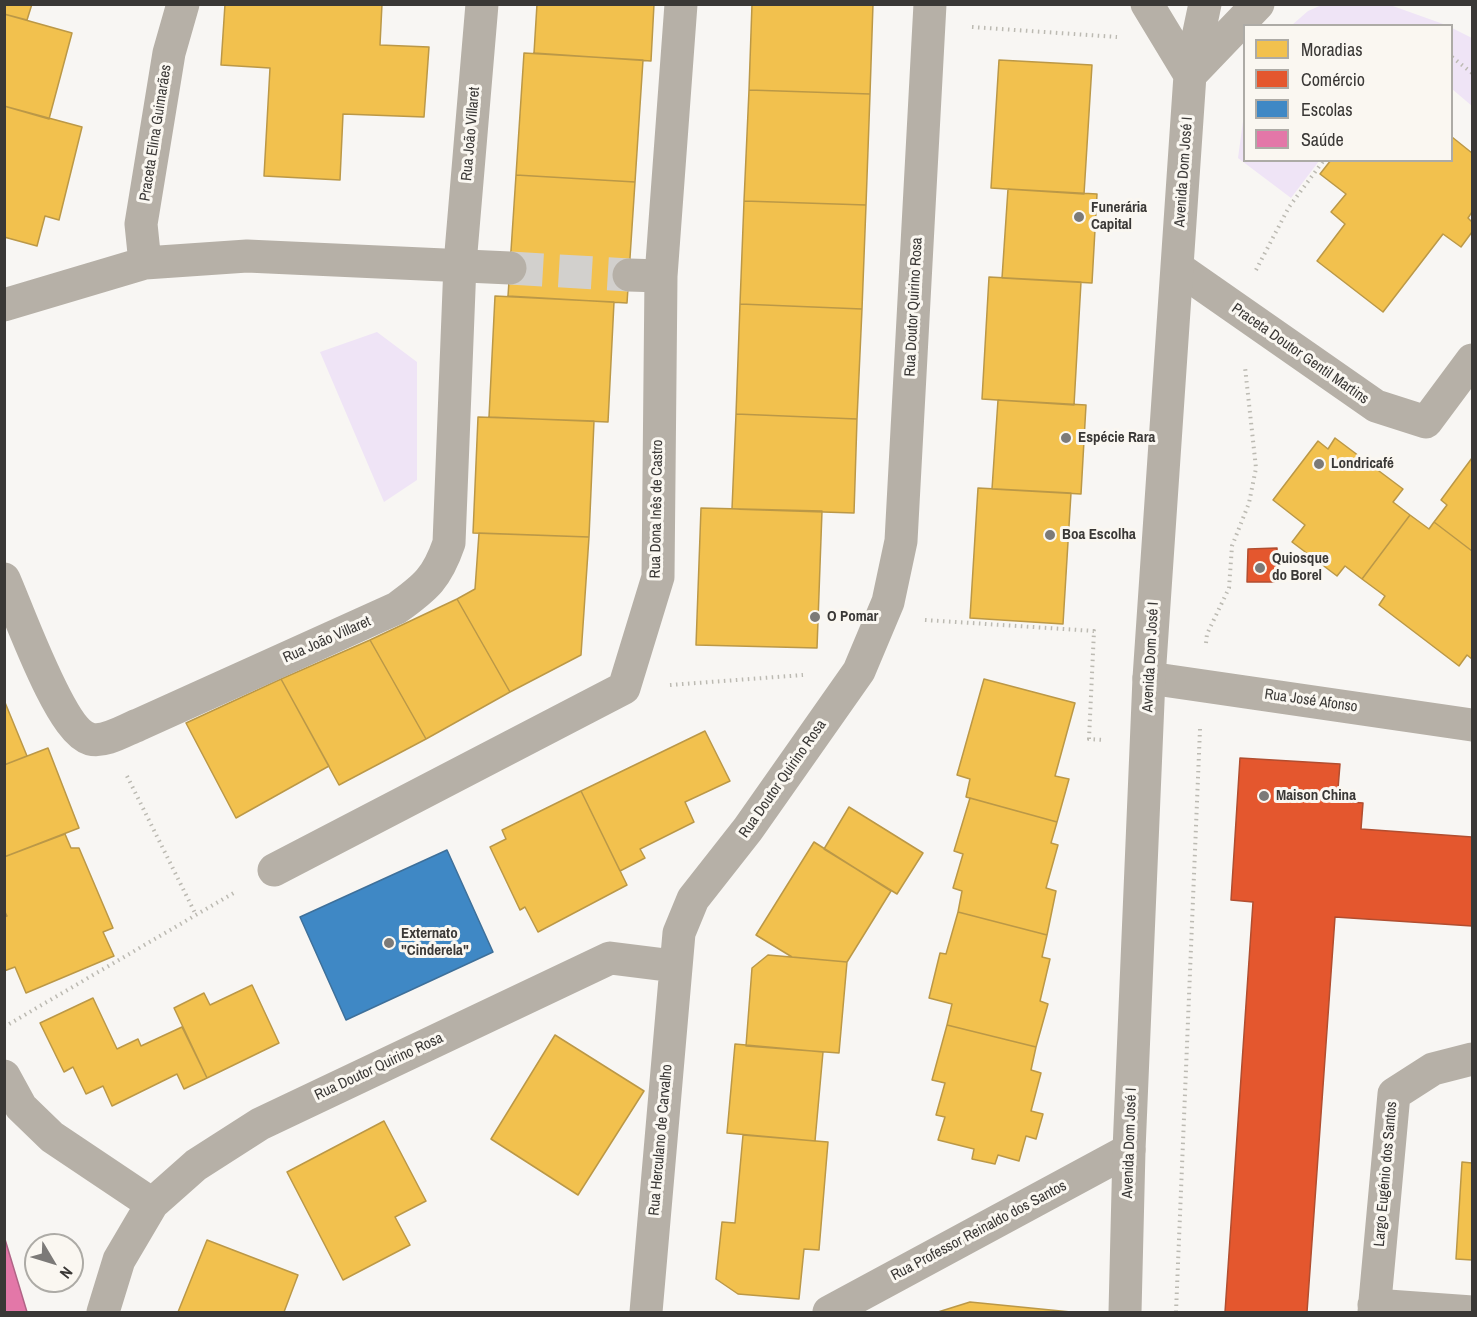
<!DOCTYPE html>
<meta charset="utf-8">
<style>
body{margin:0}
#map{position:relative;width:1477px;height:1317px;overflow:hidden;background:#f8f6f3;font-family:"Archivo Narrow",sans-serif}
canvas{display:block}
.frame{position:absolute;inset:0;border:6px solid #3a3836;pointer-events:none}
.legend{position:absolute;left:1243px;top:24px;width:210px;height:138px;box-sizing:border-box;background:#faf7f1;border:2px solid #adaba6;margin:0;padding:8px 10px;list-style:none;font-size:18px;color:#3a3836}
.legend li{display:flex;align-items:center;gap:12px;height:30px}
.legend b{width:30px;border:2px solid #adaba6}
.north{position:absolute;left:24px;top:1233px;width:60px;height:60px;box-sizing:border-box;background:#faf7f1;border:2px solid #adaba6;border-radius:50%;rotate:128deg;font-size:16px;font-weight:700;line-height:24px;text-align:center;color:#3a3836}
.north::after{content:'';display:block;margin:auto;width:21px;height:27px;background:#7c7a78;clip-path:polygon(50% 0,100% 100%,50% 72%,0 100%)}
</style>
<div id="map">
<canvas width="1477" height="1317"></canvas>
<div class="frame"></div>
<ul class="legend">
<li><b style="height:16px;background:#f2c14e"></b>Moradias</li>
<li><b style="height:16px;background:#e4572e"></b>Comércio</li>
<li><b style="height:16px;background:#3f88c5"></b>Escolas</li>
<li><b style="height:16px;background:#e377a8"></b>Saúde</li>
</ul>
<div class="north">N</div>
</div>
<script>
const ctx = document.querySelector('canvas').getContext('2d');
ctx.lineJoin = 'round';
function paint(path, color) { ctx.fillStyle = color; ctx.fill(path, 'evenodd'); }
function stroke(path, color, width, dash) { ctx.strokeStyle = color; ctx.lineWidth = width; ctx.lineCap = dash ? 'butt' : 'round'; ctx.setLineDash(dash || []); ctx.stroke(path); }
function drawText(font, color, halo, rows, align = 'center') {
  ctx.font = font + ' "Archivo Narrow",sans-serif'; ctx.lineWidth = 6; ctx.setLineDash([]); ctx.textBaseline = 'middle'; ctx.strokeStyle = halo; ctx.fillStyle = color; for (const [text, x, y, turn = 0] of rows) {
    ctx.save(); ctx.translate(x, y); ctx.rotate((+turn || 0) * Math.PI / 180); ctx.textAlign = isNaN(turn) ? turn : align; if (halo) ctx.strokeText(text, 0, 0); ctx.fillText(text, 0, 0); ctx.restore();
  }
}
const green = new Path2D(`
 M 1324,4 L 1390,5 L 1446,25 L 1292,25 L 1308,11 Z
 M 1452,28 L 1472,38 L 1472,106 L 1452,89 Z
 M 1244,114 L 1244,160 L 1319,161 L 1291,198 L 1238,158 Z
 M 377,332 L 417,362 L 417,480 L 384,502 L 320,352 Z`);
const homes = new Path2D(`
 M 4,4 L 32,4 L 27,20 L 4,14 Z
 M 225,4 L 382,4 L 380,45 L 429,47 L 424,117 L 343,114 L 340,180 L 264,176 L 270,68 L 221,65 Z
 M 537,4 L 654,4 L 651,61 L 534,53 Z
 M 752,4 L 873,4 L 870,94 L 749,90 Z
 M 4,14 L 72,33 L 49,119 L 4,106 Z
 M 524,53 L 643,60 L 635,182 L 516,175 Z
 M 999,60 L 1092,65 L 1084,194 L 991,188 Z
 M 749,90 L 870,94 L 866,205 L 744,201 Z
 M 4,106 L 82,127 L 59,220 L 45,216 L 37,246 L 4,237 Z
 M 1452,137 L 1472,153 L 1472,212 L 1468,218 L 1472,222 L 1472,232 L 1461,247 L 1443,234 L 1383,312 L 1317,261 L 1345,224 L 1331,212 L 1346,194 L 1320,174 L 1331,160 L 1452,160 Z
 M 516,175 L 635,182 L 627,303 L 508,296 Z
 M 1008,189 L 1097,194 L 1092,283 L 1002,278 Z
 M 744,201 L 866,205 L 862,309 L 740,304 Z
 M 989,277 L 1081,282 L 1074,405 L 982,399 Z
 M 495,296 L 614,302 L 608,422 L 489,417 Z
 M 740,304 L 862,309 L 857,419 L 736,414 Z
 M 998,400 L 1086,405 L 1081,494 L 992,489 Z
 M 736,414 L 857,419 L 854,513 L 732,509 Z
 M 478,417 L 594,421 L 589,537 L 473,533 Z
 M 1335,438 L 1403,489 L 1393,502 L 1410,515 L 1362,579 L 1345,566 L 1337,576 L 1292,542 L 1305,525 L 1273,500 L 1318,441 L 1328,449 Z
 M 1472,458 L 1472,551 L 1434,522 L 1447,505 L 1441,500 Z
 M 978,488 L 1071,493 L 1063,624 L 970,618 Z
 M 701,508 L 822,511 L 817,648 L 696,645 Z
 M 1410,515 L 1429,529 L 1434,522 L 1472,551 L 1472,659 L 1467,655 L 1459,666 L 1379,605 L 1385,596 L 1362,579 Z
 M 479,533 L 589,537 L 581,655 L 510,692 L 457,599 L 475,589 Z
 M 457,599 L 510,692 L 426,739 L 370,640 Z
 M 370,640 L 426,739 L 339,785 L 281,679 Z
 M 281,679 L 329,766 L 236,818 L 186,723 Z
 M 984,679 L 1075,703 L 1055,776 L 1069,779 L 1057,822 L 966,797 L 970,779 L 957,775 Z
 M 4,700 L 27,756 L 4,765 Z
 M 705,731 L 730,781 L 685,802 L 694,822 L 640,849 L 645,858 L 620,871 L 581,791 Z
 M 48,748 L 79,828 L 4,857 L 4,765 Z
 M 581,791 L 627,885 L 538,932 L 525,907 L 520,910 L 490,847 L 506,839 L 502,830 Z
 M 970,798 L 1057,822 L 1051,843 L 1058,845 L 1046,888 L 1056,891 L 1047,935 L 958,912 L 962,891 L 953,888 L 963,854 L 954,851 Z
 M 849,807 L 923,853 L 897,894 L 824,849 Z
 M 65,834 L 71,848 L 79,848 L 113,928 L 103,932 L 114,956 L 26,993 L 15,967 L 4,971 L 4,917 L 7,916 L 4,910 L 4,857 Z
 M 814,842 L 891,891 L 847,962 L 792,957 L 756,935 Z
 M 958,912 L 1047,935 L 1042,957 L 1050,959 L 1040,1001 L 1048,1004 L 1036,1047 L 947,1025 L 952,1004 L 929,998 L 940,953 L 946,954 Z
 M 768,955 L 847,962 L 839,1053 L 746,1046 L 752,968 Z
 M 252,985 L 279,1043 L 207,1078 L 174,1008 L 204,993 L 210,1005 Z
 M 93,998 L 117,1049 L 138,1039 L 141,1046 L 182,1027 L 207,1078 L 184,1089 L 177,1074 L 112,1106 L 103,1086 L 86,1094 L 73,1067 L 64,1072 L 40,1023 Z
 M 947,1025 L 1036,1047 L 1031,1070 L 1041,1073 L 1031,1111 L 1043,1114 L 1036,1139 L 1026,1136 L 1019,1161 L 998,1155 L 995,1164 L 972,1159 L 974,1149 L 938,1140 L 945,1117 L 936,1115 L 945,1083 L 932,1080 Z
 M 555,1035 L 644,1091 L 578,1195 L 491,1139 Z
 M 735,1044 L 823,1052 L 815,1141 L 727,1133 Z
 M 384,1121 L 426,1201 L 395,1217 L 410,1245 L 343,1280 L 287,1172 Z
 M 743,1135 L 828,1142 L 819,1250 L 804,1249 L 799,1299 L 738,1294 L 716,1279 L 722,1222 L 735,1223 Z
 M 1462,1162 L 1472,1163 L 1472,1260 L 1456,1259 Z
 M 207,1240 L 298,1275 L 284,1312 L 178,1312 Z
 M 970,1302 L 1071,1312 L 938,1312 Z`);
const shops = new Path2D(`
 M 1277,548 L 1277,582 L 1247,582 L 1248,549 Z
 M 1240,758 L 1340,764 L 1337,801 L 1363,803 L 1361,829 L 1472,837 L 1472,926 L 1335,917 L 1307,1312 L 1225,1312 L 1253,902 L 1231,900 Z`);
const schools = new Path2D(`
 M 447,850 L 493,952 L 346,1020 L 300,917 Z`);
const health = new Path2D(`
 M 4,1236 L 27,1312 L 4,1312 Z`);
const minorTunnel = new Path2D(`
 M 510,268 L 629,275`);
const path = new Path2D(`
 M 972,27 L 1117,37
 M 1452,57 L 1472,73
 M 1256,270 L 1289,207 L 1324,160
 M 925,620 L 1094,631 L 1089,739 L 1104,740
 M 1206,643 L 1207,634 L 1229,588 L 1232,546 L 1249,503 L 1256,468 L 1245,367
 M 670,685 L 803,675
 M 127,776 L 196,915
 M 4,1027 L 237,891
 M 1176,1312 L 1200,729`);
const minor = new Path2D(`
 M 145,263 L 141,224 L 169,53 L 183,4
 M 1178,268 L 1376,406 L 1426,422 L 1472,360
 M 629,275 L 661,276
 M 4,305 L 145,263 L 247,256 L 510,268
 M 4,579 C 18,610 60,731 90,739 C 105,743 125,730 138,725 L 397,608 C 426,587 437,578 449,543 L 460,264 L 482,4
 M 1149,678 L 1472,725
 M 274,870 L 624,688 L 658,577 L 661,276 L 681,4
 M 4,1076 L 21,1107 L 52,1137 L 152,1204
 M 1374,1305 L 1472,1312
 M 103,1312 L 119,1260 L 152,1204 L 196,1165 L 260,1124 L 610,958 L 674,966
 M 646,1312 L 679,933 L 693,899 L 748,829 L 859,671 L 888,602 L 901,541 L 930,4
 M 829,1312 L 1129,1150
 M 1374,1312 L 1394,1094 L 1433,1069 L 1472,1059`);
const tertiary = new Path2D(`
 M 1147,4 L 1190,75
 M 1190,75 L 1258,4
 M 1125,1312 L 1129,1150 L 1149,678 L 1190,75 L 1205,4`);
const markers = [
 [1079,217,6,"#7c7a78"],
 [1066,438,6,"#7c7a78"],
 [1319,464,6,"#7c7a78"],
 [1050,535,6,"#7c7a78"],
 [1260,568,6,"#7c7a78"],
 [815,617,6,"#7c7a78"],
 [1264,796,6,"#7c7a78"],
 [389,943,6,"#7c7a78"]
];
const streetNames = [
 ["Praceta Elina Guimarães",156,133,-81],
 ["Rua João Villaret",471,134,-85],
 ["Avenida Dom José I",1184,172,-86],
 ["Rua Doutor Quirino Rosa",914,307,-87],
 ["Praceta Doutor Gentil Martins",1300,354,35],
 ["Rua Dona Inês de Castro",657,509,-89],
 ["Rua João Villaret",327,640,-24],
 ["Avenida Dom José I",1151,657,-87],
 ["Rua José Afonso",1311,701,8],
 ["Rua Doutor Quirino Rosa",783,779,-55],
 ["Rua Doutor Quirino Rosa",379,1067,-25],
 ["Rua Herculano de Carvalho",661,1140,-85],
 ["Avenida Dom José I",1130,1143,-88],
 ["Largo Eugénio dos Santos",1386,1174,-85],
 ["Rua Professor Reinaldo dos Santos",979,1231,-28]
];
const poiNames = [
 ["Funerária",1091,208],
 ["Capital",1091,225],
 ["Espécie Rara",1078,438],
 ["Londricafé",1331,464],
 ["Boa Escolha",1062,535],
 ["Quiosque",1272,559],
 ["do Borel",1272,576],
 ["O Pomar",827,617],
 ["Maison China",1276,796],
 ["Externato",401,934],
 ["\"Cinderela\"",401,951]
];
paint(green, '#efe4f6');
paint(homes, '#f2c14e');
stroke(homes, '#bb9847', 1.5);
paint(shops, '#e4572e');
stroke(shops, '#b14e30', 1.5);
paint(schools, '#3f88c5');
stroke(schools, '#3e709a', 1.5);
paint(health, '#e377a8');
stroke(health, '#b06486', 1.5);
stroke(minorTunnel, '#d2d0cd', 33, [33, 16]);
stroke(path, '#bcbab2', 4, [1.5, 4.5]);
stroke(minor, '#b6b0a7', 33);
stroke(tertiary, '#b6b0a7', 33);
for (const [x, y, r, color] of markers) { const dot = new Path2D(); dot.arc(x, y, r, 0, 2 * Math.PI); ctx.fillStyle = color; ctx.fill(dot); stroke(dot, '#faf7f1', 2); }
drawText('15px', '#3a3836', '#faf7f1', streetNames);
drawText('bold 15px', '#3a3836', '#faf7f1', poiNames, 'left');
</script>
